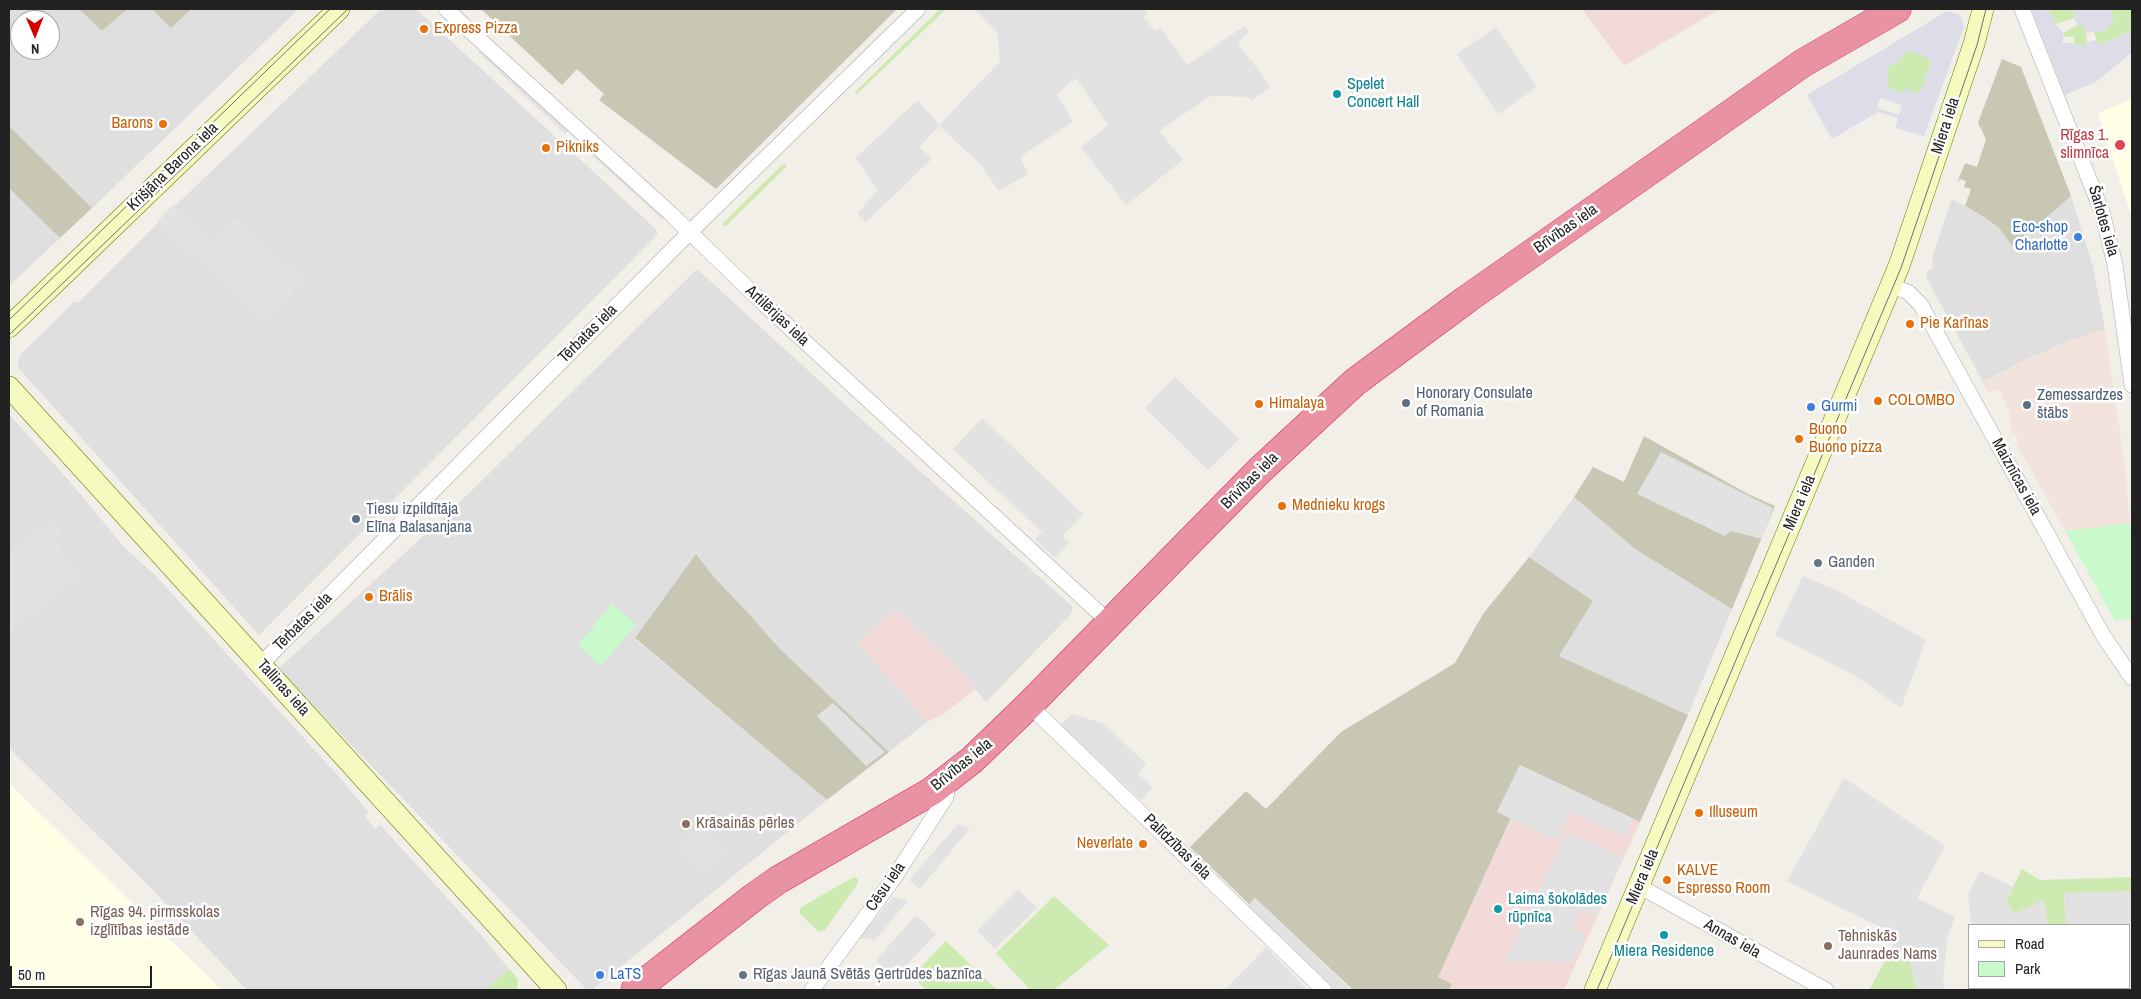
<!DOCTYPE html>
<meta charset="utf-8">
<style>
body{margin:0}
#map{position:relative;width:2141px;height:999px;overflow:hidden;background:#f2efe9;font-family:"Archivo Narrow",sans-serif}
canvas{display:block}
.frame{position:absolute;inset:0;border:10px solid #222;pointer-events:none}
.legend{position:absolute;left:1968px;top:924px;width:162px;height:65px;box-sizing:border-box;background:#fff;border:1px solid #a7a7a7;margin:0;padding:6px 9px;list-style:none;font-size:15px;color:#222}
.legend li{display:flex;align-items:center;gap:10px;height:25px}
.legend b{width:25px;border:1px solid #a7a7a7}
.north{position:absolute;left:10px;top:10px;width:50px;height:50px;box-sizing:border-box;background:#fff;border:1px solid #a7a7a7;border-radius:50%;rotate:179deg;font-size:14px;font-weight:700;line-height:20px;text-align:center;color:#222}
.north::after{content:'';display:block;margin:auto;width:18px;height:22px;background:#d40000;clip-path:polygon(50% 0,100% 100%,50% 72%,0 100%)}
.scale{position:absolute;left:10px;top:966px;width:142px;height:22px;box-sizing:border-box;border:2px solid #222;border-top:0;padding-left:6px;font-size:15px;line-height:18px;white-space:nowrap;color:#222;-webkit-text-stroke:4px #fff;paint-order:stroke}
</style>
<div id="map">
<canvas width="2141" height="999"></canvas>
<div class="frame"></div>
<ul class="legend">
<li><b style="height:6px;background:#f7fabf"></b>Road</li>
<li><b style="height:14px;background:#c8facc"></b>Park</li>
</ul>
<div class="north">N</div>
<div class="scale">50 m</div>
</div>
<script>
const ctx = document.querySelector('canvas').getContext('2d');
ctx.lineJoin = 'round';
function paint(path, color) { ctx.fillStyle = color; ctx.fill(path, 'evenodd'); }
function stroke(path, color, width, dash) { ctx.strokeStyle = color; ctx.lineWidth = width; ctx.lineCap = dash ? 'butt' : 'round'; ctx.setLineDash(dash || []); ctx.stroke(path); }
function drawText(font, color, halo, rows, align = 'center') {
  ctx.font = font + ' "Archivo Narrow",sans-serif'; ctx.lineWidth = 5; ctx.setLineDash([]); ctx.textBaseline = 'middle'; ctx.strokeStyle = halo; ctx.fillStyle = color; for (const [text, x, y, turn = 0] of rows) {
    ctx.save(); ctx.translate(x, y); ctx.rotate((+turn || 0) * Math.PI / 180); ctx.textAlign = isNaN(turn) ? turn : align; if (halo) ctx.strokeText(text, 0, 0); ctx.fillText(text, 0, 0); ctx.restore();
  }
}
const residential = new Path2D(`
 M 9,9 L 299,9 L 92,208 L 9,126 ZM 20,20 L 50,20 L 50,50 L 20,50 Z
 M 381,9 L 416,9 L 657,230 L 657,235 L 259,635 L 22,372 L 18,368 L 18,363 L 21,354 L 75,301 L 78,303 L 178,203 Z
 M 9,188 L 60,238 L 9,286 Z
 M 2071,196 L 2093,267 L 2105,329 L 2069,341 L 2027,359 L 1983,382 L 1926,277 L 1928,271 L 1932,269 L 1933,254 L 1952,199 L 1986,218 L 2000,228 L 2013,247 Z
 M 697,269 L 858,416 L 1072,606 L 1072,613 L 986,702 L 957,667 L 895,609 L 858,643 L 927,722 L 889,752 L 779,648 L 751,616 L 713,576 L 697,555 L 635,639 L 827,800 L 592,990 L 587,990 L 278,669 L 456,506 Z
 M 9,414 L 71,483 L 124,547 L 155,575 L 342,780 L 369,813 L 365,816 L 375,829 L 380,825 L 482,936 L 509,969 L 485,990 L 247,990 L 152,889 L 9,748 Z
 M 1574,497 L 1635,549 L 1732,609 L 1688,715 L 1559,656 L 1593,601 L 1529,557 Z`);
const commercial = new Path2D(`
 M 1582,9 L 1720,9 L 1624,66 Z
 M 895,609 L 957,667 L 975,689 L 944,714 L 927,722 L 858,643 Z
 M 1520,765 L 1640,822 L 1564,990 L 1449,990 L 1452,984 L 1438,977 L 1511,819 Z`);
const education = new Path2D(`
 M 2132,99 L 2132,218 L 2098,113 Z
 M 9,783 L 58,831 L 222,990 L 9,990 Z`);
const military = new Path2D(`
 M 2105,329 L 2125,467 L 2130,523 L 2065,531 L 2017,445 L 2016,434 L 2012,434 L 2009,411 L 1999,389 L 1989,394 L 1983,383 L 2027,359 L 2069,341 Z`);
const construction = new Path2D(`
 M 79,9 L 127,9 L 102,31 Z
 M 152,9 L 191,9 L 171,28 Z
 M 481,9 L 897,9 L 716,189 L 599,100 L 604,94 L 577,69 L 562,85 Z
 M 2002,59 L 2021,67 L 2071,196 L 2013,247 L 1999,228 L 1986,218 L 1965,206 L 1971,189 L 1964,187 L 1966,181 L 1960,179 L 1957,183 L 1965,163 L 1977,167 L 1986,139 L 1978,123 Z
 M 9,126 L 92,208 L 60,238 L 9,188 Z
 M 1644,436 L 1748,494 L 1775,506 L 1732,609 L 1635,549 L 1574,497 L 1593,467 L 1624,482 Z
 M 696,554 L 713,576 L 751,616 L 779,648 L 889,752 L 827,800 L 635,638 Z
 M 1529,557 L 1593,601 L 1559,656 L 1688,715 L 1640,822 L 1520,765 L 1497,812 L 1511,818 L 1438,977 L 1452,984 L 1449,990 L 1353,990 L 1255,898 L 1250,905 L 1190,847 L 1246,791 L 1266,809 L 1341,732 L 1455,663 L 1483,614 Z`);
const grass = new Path2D(`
 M 940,9 L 946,9 L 856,95 L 855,92 Z
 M 2048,9 L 2075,9 L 2074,18 L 2056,24 Z
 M 2112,9 L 2132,9 L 2132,31 L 2098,45 L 2094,32 L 2105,31 L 2113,22 Z
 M 2077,25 L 2081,25 L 2085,28 L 2087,42 L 2085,48 L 2074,43 L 2074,37 L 2064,37 L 2063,33 Z
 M 1909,51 L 1932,59 L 1920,94 L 1905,89 L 1903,93 L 1888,88 L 1888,67 L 1902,59 L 1901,56 Z
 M 783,164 L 786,164 L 786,167 L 726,226 L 724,226 L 722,224 Z
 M 2022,869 L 2040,880 L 2132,877 L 2132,891 L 2064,894 L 2066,925 L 2048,925 L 2044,900 L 2014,914 L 2006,901 Z
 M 854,877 L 858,879 L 858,883 L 825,930 L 819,932 L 799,913 L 801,907 Z
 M 1054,896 L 1109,945 L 1054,990 L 1030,990 L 996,953 Z
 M 946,941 L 997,990 L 926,990 L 912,976 Z
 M 1891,950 L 1908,955 L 1917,990 L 1869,990 Z
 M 509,969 L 518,979 L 517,990 L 485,990 Z`);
const park = new Path2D(`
 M 2130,523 L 2132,547 L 2132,618 L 2115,621 L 2065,531 Z
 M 612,604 L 636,624 L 601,666 L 578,645 Z`);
const parking = new Path2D(`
 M 974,9 L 1144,9 L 1148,13 L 1143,17 L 1155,31 L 1160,27 L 1187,65 L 1246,25 L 1248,33 L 1238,43 L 1271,87 L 1251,101 L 1248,97 L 1211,96 L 1159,131 L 1183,160 L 1126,205 L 1081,147 L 1108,125 L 1076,78 L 1057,94 L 1073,122 L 1020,157 L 1028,174 L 999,191 L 980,164 L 939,126 L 919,147 L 932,159 L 866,222 L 857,213 L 878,190 L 855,158 L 918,100 L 939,125 L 1000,61 L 997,32 Z
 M 1496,27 L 1537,87 L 1498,114 L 1457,54 Z
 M 482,47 L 570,129 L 565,134 L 478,52 Z
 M 582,139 L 666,215 L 662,219 L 578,143 Z
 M 174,204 L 213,240 L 235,217 L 303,280 L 265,321 L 157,222 Z
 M 1175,377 L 1239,439 L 1208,470 L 1145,408 Z
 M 982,418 L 1083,514 L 1062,536 L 1069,543 L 1055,558 L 1035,539 L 1042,532 L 953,449 Z
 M 1661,452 L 1773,508 L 1762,539 L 1731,531 L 1725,536 L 1637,494 Z
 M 53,519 L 63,531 L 53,540 L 81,575 L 10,632 L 9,553 Z
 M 1803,576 L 1838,591 L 1926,640 L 1901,708 L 1854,675 L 1775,635 Z
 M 833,703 L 885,752 L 866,766 L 817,716 Z
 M 1072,714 L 1103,723 L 1146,764 L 1138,774 L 1153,787 L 1141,800 L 1061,725 Z
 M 1520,765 L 1634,819 L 1626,836 L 1570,812 L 1557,840 L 1497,812 Z
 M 1844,778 L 1945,846 L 1917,898 L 1955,917 L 1948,935 L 1943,978 L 1945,990 L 1917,990 L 1908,955 L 1891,950 L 1896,935 L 1787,881 Z
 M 958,824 L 970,828 L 920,889 L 909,880 Z
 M 703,826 L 729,852 L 707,874 L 681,848 Z
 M 1567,832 L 1623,857 L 1596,916 L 1581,910 L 1573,928 L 1586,935 L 1572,962 L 1505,961 Z
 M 1980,871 L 2013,887 L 2006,901 L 2014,914 L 2044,900 L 2048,925 L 1973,925 L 1971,921 L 1968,894 Z
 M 1018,889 L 1037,908 L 995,949 L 977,931 Z
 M 2132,891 L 2132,924 L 2066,925 L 2064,893 Z
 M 893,897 L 908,901 L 875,940 L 859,938 Z
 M 1255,898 L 1351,990 L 1335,990 L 1246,908 Z
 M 916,915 L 936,934 L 893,979 L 876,960 Z
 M 1266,947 L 1307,990 L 1225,990 Z`);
const plaza = new Path2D(`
 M 2031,9 L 2048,9 L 2056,24 L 2063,33 L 2063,43 L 2074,43 L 2085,47 L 2087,42 L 2096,40 L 2099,45 L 2132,31 L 2132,52 L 2096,82 L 2065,95 Z
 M 2075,9 L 2112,9 L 2113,22 L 2105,31 L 2086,33 L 2085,28 L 2081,25 L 2077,25 L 2074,18 Z
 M 1947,11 L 1960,15 L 1964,27 L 1924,136 L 1895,128 L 1898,118 L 1878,112 L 1832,139 L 1807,95 ZM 1909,51 L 1931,60 L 1920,93 L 1905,88 L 1903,93 L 1888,88 L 1888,67 L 1902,59 L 1901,56 ZM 1880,98 L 1902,105 L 1899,115 L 1877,108 Z`);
const street = new Path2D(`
 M 446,9 L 671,214 L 764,304 L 1110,623
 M 2022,9 L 2102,212 L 2115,265 L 2132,385
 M 1891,286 L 1908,292 L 1921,305 L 2104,637 L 2132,678
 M 262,663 L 689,233 L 918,9
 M 1029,705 L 1324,990
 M 1639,886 L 1826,990
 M 812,990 L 894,878 L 946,797 L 949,780`);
const secondary = new Path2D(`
 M 9,327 L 339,9
 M 9,387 L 556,990
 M 1595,990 L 1899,266 L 1974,44 L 1983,9`);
const highway = new Path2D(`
 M 635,990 L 754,897 L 778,880 L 932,791 L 972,760 L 1029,705 L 1260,470 L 1355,382 L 1467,299 L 1803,63 L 1897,9`);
const tram = new Path2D(`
 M 9,320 L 330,9
 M 9,335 L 348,9
 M 1597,990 L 1901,268 L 1977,45 L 1986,9`);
const markers = [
 [424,29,5,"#e8710a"],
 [1337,94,5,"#0f9aa8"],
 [163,124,5,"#e8710a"],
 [2120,145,6,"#e0444e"],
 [546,148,5,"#e8710a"],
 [2078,237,5,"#3f7fe0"],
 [1910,324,5,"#e8710a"],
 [1878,401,5,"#e8710a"],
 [1406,403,5,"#5c6f8a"],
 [1259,404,5,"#e8710a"],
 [2027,405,5,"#5c6f8a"],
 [1811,407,5,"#3f7fe0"],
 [1799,439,5,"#e8710a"],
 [1282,506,5,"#e8710a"],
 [356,519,5,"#5c6f8a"],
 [1818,563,5,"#6b7280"],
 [369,597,5,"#e8710a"],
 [1699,813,5,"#e8710a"],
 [686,824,5,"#8d6e63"],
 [1143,844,5,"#e8710a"],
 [1667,880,5,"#e8710a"],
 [1498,909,5,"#0f9aa8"],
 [80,922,5,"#8d6e63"],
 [1664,935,5,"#0f9aa8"],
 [1828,946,5,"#8d6e63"],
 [600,975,5,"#3f7fe0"],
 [743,975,5,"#6b7280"]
];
const foodNames = [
 ["Express Pizza",434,29],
 ["Barons",153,124,"right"],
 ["Pikniks",556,148],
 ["Pie Karīnas",1920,324],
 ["COLOMBO",1888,401],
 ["Himalaya",1269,404],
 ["Buono",1809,430],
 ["Buono pizza",1809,448],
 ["Mednieku krogs",1292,506],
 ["Brālis",379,597],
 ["Illuseum",1709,813],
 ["Neverlate",1133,844,"right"],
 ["KALVE",1677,871],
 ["Espresso Room",1677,889]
];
const cultureNames = [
 ["Spelet",1347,85],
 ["Concert Hall",1347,103],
 ["Laima šokolādes",1508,900],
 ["rūpnīca",1508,918],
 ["Miera Residence",1664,952,"center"]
];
const streetNames = [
 ["Miera iela",1946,126,-72],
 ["Krišjāņa Barona iela",173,167,-44],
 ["Šarlotes iela",2103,221,74],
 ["Brīvības iela",1566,229,-35],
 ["Artilērijas iela",777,316,43],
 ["Tērbatas iela",588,334,-45],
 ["Maiznīcas iela",2016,477,61],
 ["Brīvības iela",1250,481,-45],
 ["Miera iela",1800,503,-67],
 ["Tērbatas iela",303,622,-45],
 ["Tallinas iela",283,688,48],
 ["Brīvības iela",962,765,-39],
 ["Palīdzības iela",1177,847,44],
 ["Miera iela",1643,877,-67],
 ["Cēsu iela",886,887,-55],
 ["Annas iela",1732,939,30]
];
const healthNames = [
 ["Rīgas 1.",2109,136],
 ["slimnīca",2109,154]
];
const shopNames = [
 ["Eco-shop",2068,228,"right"],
 ["Charlotte",2068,246,"right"],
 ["Gurmi",1821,407],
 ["LaTS",610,975]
];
const serviceNames = [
 ["Honorary Consulate",1416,394],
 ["of Romania",1416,412],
 ["Zemessardzes",2037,396],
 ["štābs",2037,414],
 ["Tiesu izpildītāja",366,510],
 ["Elīna Balasanjana",366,528]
];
const worshipNames = [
 ["Ganden",1828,563],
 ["Rīgas Jaunā Svētās Ģertrūdes baznīca",753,975]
];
const educationNames = [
 ["Krāsainās pērles",696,824],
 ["Rīgas 94. pirmsskolas",90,913],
 ["izglītības iestāde",90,931],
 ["Tehniskās",1838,937],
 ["Jaunrades Nams",1838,955]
];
paint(residential, '#e0dfdf');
paint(commercial, '#f2dad9');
paint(education, '#ffffe5');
paint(military, '#f3e3dd');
paint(construction, '#c7c7b4');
paint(grass, '#cdebb0');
paint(park, '#c8facc');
paint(parking, '#e2e2e2');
paint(plaza, '#dddde8');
stroke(street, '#a9a9a9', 16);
stroke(secondary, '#707d05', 22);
stroke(highway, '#dc2a67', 29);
stroke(street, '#fff', 15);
stroke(secondary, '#f7fabf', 21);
stroke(highway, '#e892a2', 28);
stroke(tram, '#707070', 1);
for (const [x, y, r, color] of markers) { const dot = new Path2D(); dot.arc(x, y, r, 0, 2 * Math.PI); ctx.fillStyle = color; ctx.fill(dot); stroke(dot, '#fff', 2); }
drawText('16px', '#c56008', '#fff', foodNames, 'left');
drawText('16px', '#0d838f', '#fff', cultureNames, 'left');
drawText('16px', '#222', '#fff', streetNames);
drawText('16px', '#be3a42', '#fff', healthNames, 'right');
drawText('16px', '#366cbe', '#fff', shopNames, 'left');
drawText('16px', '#4e5e75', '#fff', serviceNames, 'left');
drawText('16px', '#5b616d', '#fff', worshipNames, 'left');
drawText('16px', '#785e54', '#fff', educationNames, 'left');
</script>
